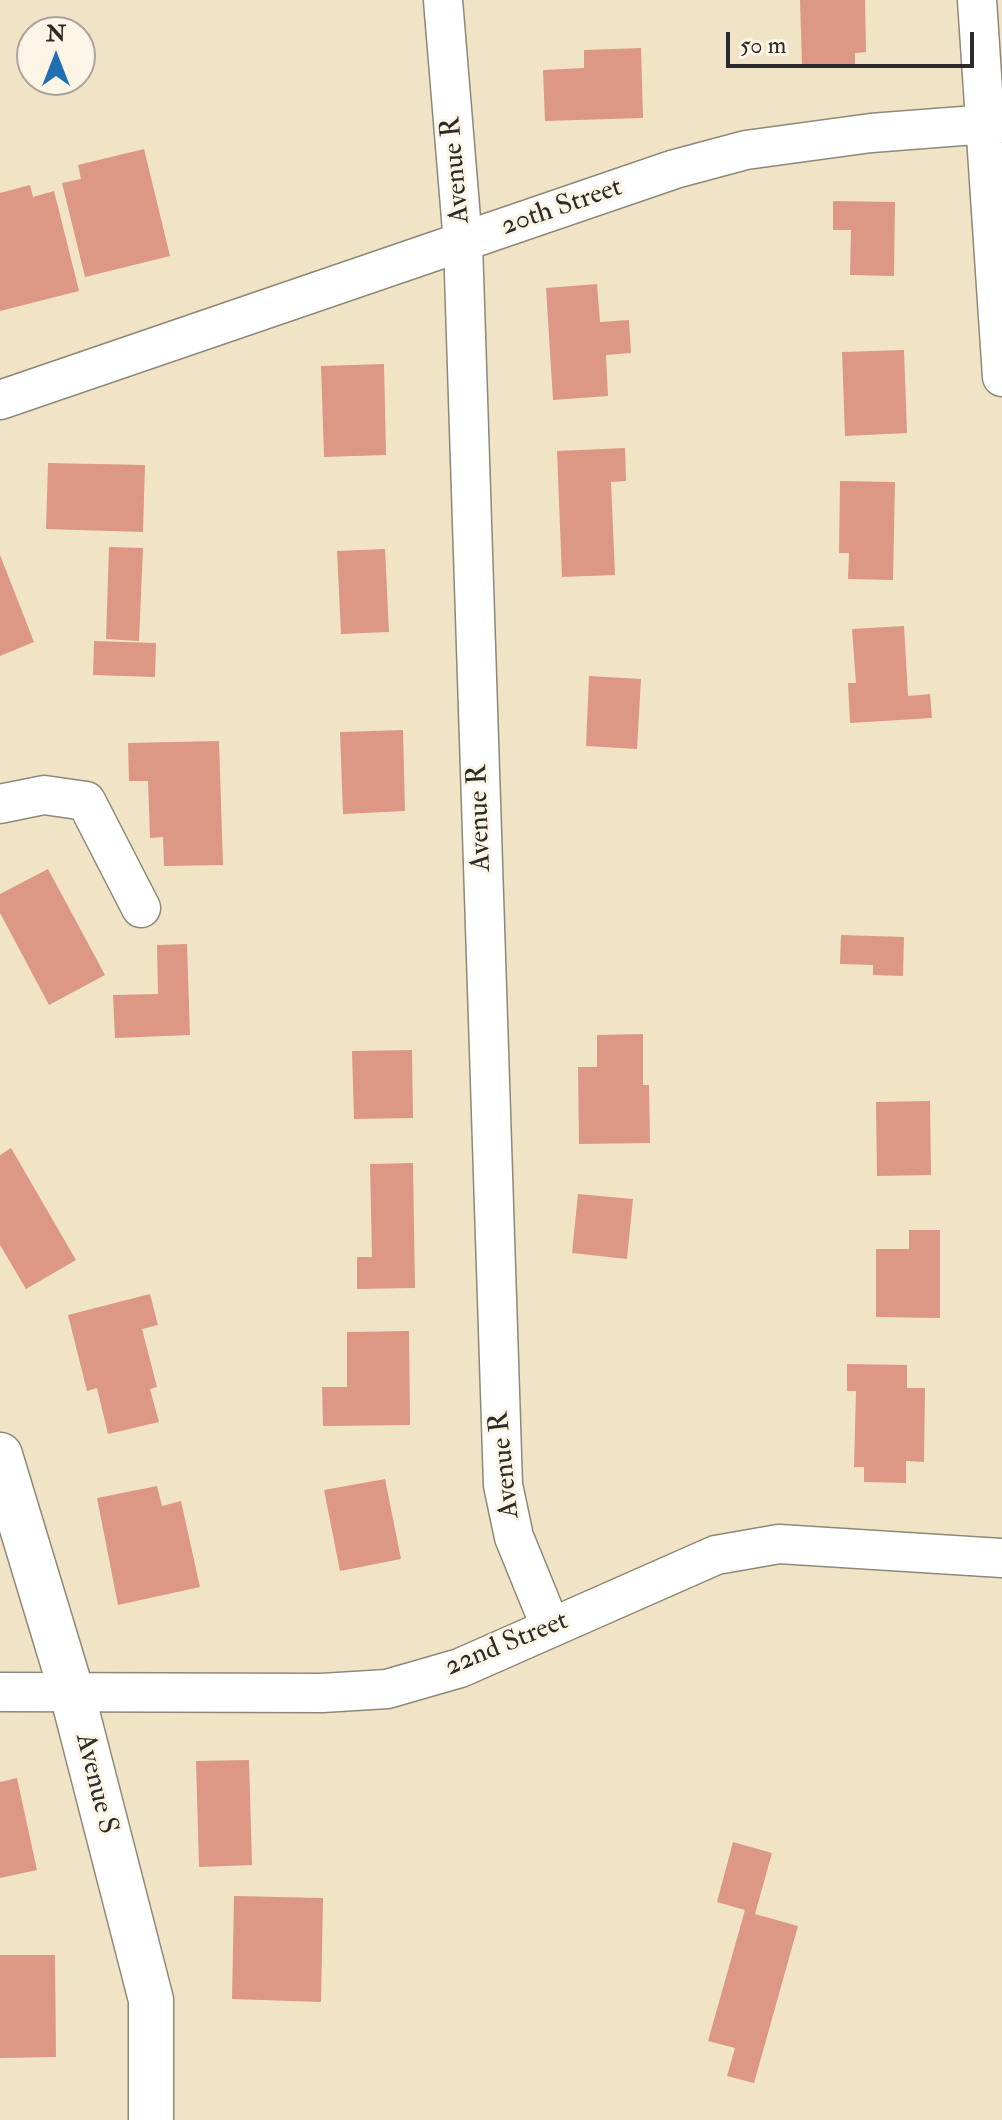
<!DOCTYPE html>
<style>
body{margin:0}
#map{position:relative;width:1002px;height:2120px;overflow:hidden;background:#f1e4c6;font-family:"IM FELL Double Pica",serif}
canvas{display:block}
.north{position:absolute;left:16px;top:16px;width:80px;height:80px;box-sizing:border-box;background:#fcf5e5;border:2px solid #a8a49b;border-radius:50%;rotate:0deg;font-size:22px;font-weight:700;line-height:32px;text-align:center;color:#2b2b2b}
.north::after{content:'';display:block;margin:auto;width:28px;height:36px;background:#1f6fb2;clip-path:polygon(50% 0,100% 100%,50% 72%,0 100%)}
.scale{position:absolute;left:726px;top:32px;width:248px;height:36px;box-sizing:border-box;border:4px solid #2b2b2b;border-top:0;padding-left:10px;font-size:24px;line-height:28px;white-space:nowrap;color:#2b2b2b;-webkit-text-stroke:6px #fcf5e5;paint-order:stroke}
</style>
<div id="map">
<canvas width="1002" height="2120"></canvas>
<div class="north">N</div>
<div class="scale">50 m</div>
</div>
<script>
const ctx = document.querySelector('canvas').getContext('2d');
ctx.lineJoin = 'round';
function paint(path, color) { ctx.fillStyle = color; ctx.fill(path, 'evenodd'); }
function stroke(path, color, width, dash) { ctx.strokeStyle = color; ctx.lineWidth = width; ctx.lineCap = dash ? 'butt' : 'round'; ctx.setLineDash(dash || []); ctx.stroke(path); }
function drawText(font, color, halo, rows, align = 'center') {
  ctx.font = font + ' "IM FELL Double Pica",serif'; ctx.lineWidth = 6; ctx.setLineDash([]); ctx.textBaseline = 'middle'; ctx.strokeStyle = halo; ctx.fillStyle = color; for (const [text, x, y, turn = 0] of rows) {
    ctx.save(); ctx.translate(x, y); ctx.rotate((+turn || 0) * Math.PI / 180); ctx.textAlign = isNaN(turn) ? turn : align; if (halo) ctx.strokeText(text, 0, 0); ctx.fillText(text, 0, 0); ctx.restore();
  }
}
const building = new Path2D(`
 M 800,0 L 865,0 L 866,52 L 855,53 L 855,64 L 802,65 Z
 M 641,48 L 643,118 L 545,121 L 543,70 L 584,68 L 584,50 Z
 M 144,149 L 170,256 L 85,277 L 62,183 L 81,179 L 78,165 Z
 M 30,185 L 33,197 L 54,191 L 79,291 L 0,311 L 0,193 Z
 M 833,201 L 895,202 L 894,276 L 850,275 L 851,230 L 833,230 Z
 M 597,284 L 600,322 L 629,320 L 631,353 L 606,355 L 608,396 L 553,400 L 546,288 Z
 M 904,350 L 907,433 L 845,436 L 842,352 Z
 M 384,364 L 386,455 L 324,457 L 321,366 Z
 M 625,448 L 626,481 L 611,482 L 615,575 L 562,577 L 557,451 Z
 M 48,463 L 145,465 L 143,532 L 46,529 Z
 M 840,481 L 895,482 L 893,580 L 848,579 L 849,553 L 839,553 Z
 M 109,547 L 143,548 L 139,641 L 106,639 Z
 M 385,549 L 389,632 L 341,634 L 337,551 Z
 M 0,555 L 34,642 L 0,656 Z
 M 904,626 L 908,696 L 930,694 L 932,718 L 850,723 L 848,683 L 856,683 L 852,629 Z
 M 94,641 L 156,643 L 155,677 L 93,675 Z
 M 589,676 L 641,679 L 637,749 L 586,746 Z
 M 403,730 L 405,811 L 343,814 L 340,732 Z
 M 219,741 L 223,865 L 164,866 L 163,837 L 150,838 L 148,781 L 129,781 L 128,743 Z
 M 48,869 L 105,975 L 49,1005 L 0,913 L 0,894 Z
 M 841,935 L 904,937 L 903,976 L 873,975 L 873,965 L 840,964 Z
 M 187,944 L 190,1035 L 115,1038 L 113,995 L 158,994 L 157,945 Z
 M 643,1034 L 643,1085 L 649,1085 L 650,1143 L 579,1144 L 578,1067 L 597,1067 L 597,1035 Z
 M 412,1050 L 413,1118 L 354,1119 L 352,1051 Z
 M 930,1101 L 931,1175 L 877,1176 L 876,1102 Z
 M 11,1148 L 76,1260 L 26,1289 L 0,1245 L 0,1155 Z
 M 413,1163 L 415,1288 L 357,1289 L 357,1257 L 372,1257 L 370,1164 Z
 M 578,1194 L 633,1199 L 627,1259 L 572,1253 Z
 M 909,1230 L 940,1230 L 940,1318 L 876,1317 L 876,1249 L 909,1249 Z
 M 150,1294 L 158,1325 L 142,1329 L 157,1387 L 150,1389 L 159,1422 L 108,1434 L 97,1388 L 87,1391 L 68,1315 Z
 M 409,1331 L 410,1425 L 323,1426 L 322,1387 L 347,1387 L 347,1332 Z
 M 847,1364 L 907,1365 L 907,1388 L 925,1388 L 924,1462 L 906,1461 L 906,1483 L 864,1482 L 864,1467 L 854,1467 L 856,1391 L 847,1391 Z
 M 385,1479 L 401,1559 L 340,1571 L 324,1490 Z
 M 157,1486 L 162,1506 L 181,1501 L 200,1587 L 118,1605 L 97,1498 Z
 M 249,1760 L 252,1865 L 199,1867 L 196,1761 Z
 M 17,1778 L 37,1870 L 0,1878 L 0,1782 Z
 M 733,1842 L 772,1853 L 755,1914 L 798,1926 L 754,2083 L 727,2076 L 735,2048 L 708,2041 L 745,1910 L 717,1902 Z
 M 234,1896 L 323,1898 L 321,2002 L 232,1999 Z
 M 0,1955 L 55,1955 L 56,2057 L 0,2058 Z`);
const minor = new Path2D(`
 M 443,0 L 463,243 L 503,1485 L 514,1537 L 551,1628
 M 977,0 L 1002,377
 M 0,400 L 675,169 L 746,150 L 871,133 L 1002,123
 M 0,804 L 44,795 L 86,801 L 141,908
 M 0,1692 L 322,1693 L 387,1689 L 460,1668 L 716,1555 L 779,1544 L 1002,1558`);
const tertiary = new Path2D(`
 M 0,1455 L 72,1693 L 151,2000 L 151,2120`);
const streetNames = [
 ["Avenue R",457,170,-95],
 ["20th Street",562,208,-19],
 ["Avenue R",481,818,-92],
 ["Avenue R",506,1465,-96],
 ["22nd Street",507,1645,-22],
 ["Avenue S",95,1784,76]
];
paint(building, '#dc9885');
stroke(minor, '#8e8878', 41);
stroke(tertiary, '#8e8878', 47);
stroke(minor, '#fff', 38);
stroke(tertiary, '#fff', 44);
drawText('28px', '#2b2b2b', '#fcf5e5', streetNames);
</script>
